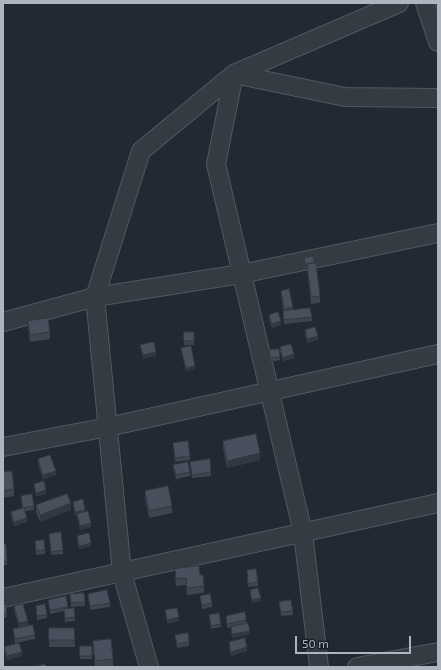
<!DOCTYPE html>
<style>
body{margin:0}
#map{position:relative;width:441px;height:670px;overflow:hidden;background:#212932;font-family:"Exo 2",sans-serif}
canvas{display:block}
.frame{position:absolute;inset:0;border:4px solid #aeb5c0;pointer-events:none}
.scale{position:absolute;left:295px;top:636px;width:116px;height:18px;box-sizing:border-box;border:2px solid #aeb5c0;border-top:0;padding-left:5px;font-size:12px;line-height:14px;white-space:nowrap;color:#aeb5c0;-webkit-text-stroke:3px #192028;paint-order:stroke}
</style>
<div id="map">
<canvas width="441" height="670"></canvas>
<div class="frame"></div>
<div class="scale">50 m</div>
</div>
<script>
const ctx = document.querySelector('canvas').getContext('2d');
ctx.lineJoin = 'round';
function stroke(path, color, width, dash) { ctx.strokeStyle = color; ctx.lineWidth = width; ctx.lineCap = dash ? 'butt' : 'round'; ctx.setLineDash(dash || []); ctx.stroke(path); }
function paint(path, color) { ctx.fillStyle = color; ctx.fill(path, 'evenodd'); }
const minor = new Path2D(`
 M 425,3 L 438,42
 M 3,322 L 95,297 L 241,274 L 438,233
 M 3,447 L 108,427 L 438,354
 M 3,598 L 438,503
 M 149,667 L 122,573 L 95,297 L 141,151 L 234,74 L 345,97 L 438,98
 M 319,667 L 303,533 L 216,164 L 234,74 L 399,3
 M 357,667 L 438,652`);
const wall = new Path2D(`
 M 304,258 L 320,296 L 320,303 L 311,304 L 307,270 L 306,270 L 304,261 Z
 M 281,291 L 293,307 L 293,310 L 312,317 L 312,321 L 284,324 L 283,315 L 283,311 Z
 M 269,315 L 281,325 L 272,328 L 269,319 Z
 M 28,321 L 50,332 L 50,339 L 30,342 L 28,328 Z
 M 305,330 L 318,340 L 307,343 L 305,334 Z
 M 184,332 L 194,332 L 194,345 L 184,345 Z
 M 280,347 L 294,358 L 283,361 L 280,351 Z
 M 181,348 L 195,369 L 186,371 L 181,351 Z
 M 269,350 L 280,357 L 280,360 L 270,362 Z
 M 223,441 L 260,460 L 227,468 L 223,448 Z
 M 173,443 L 190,456 L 190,460 L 175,462 Z
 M 38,459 L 56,475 L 43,479 L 38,463 Z
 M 190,462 L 211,472 L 211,476 L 192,478 Z
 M 173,465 L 190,472 L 190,476 L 176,479 L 173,468 Z
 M 3,472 L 14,489 L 14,496 L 3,498 Z
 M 34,484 L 46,494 L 36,496 L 34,487 Z
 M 145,491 L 172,506 L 172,513 L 149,518 L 145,498 Z
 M 21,496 L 34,506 L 34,510 L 25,511 L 27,522 L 14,526 L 11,516 L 11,512 L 22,509 Z
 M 73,502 L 85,512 L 91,527 L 80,530 L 77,515 L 75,516 L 73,505 Z
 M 36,505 L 71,510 L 40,522 L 36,512 Z
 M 49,534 L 63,550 L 63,554 L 51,555 Z
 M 77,536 L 91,546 L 79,549 L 77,539 Z
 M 35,541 L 45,550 L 45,554 L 36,555 Z
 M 6,544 L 7,565 L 3,565 L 3,545 Z
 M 175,569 L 200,575 L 204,586 L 204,593 L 187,595 L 186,585 L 176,586 L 175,576 Z
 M 247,570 L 258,582 L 258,586 L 248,587 Z
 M 250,590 L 261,601 L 252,603 L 250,594 Z
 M 84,593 L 85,606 L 71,607 L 70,594 Z
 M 88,594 L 110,603 L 110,607 L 90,610 L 88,597 Z
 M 200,596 L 212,603 L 212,607 L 202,609 L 200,599 Z
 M 48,600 L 68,607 L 68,608 L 75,617 L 75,621 L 65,622 L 64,611 L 50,614 L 48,603 Z
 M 279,602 L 293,611 L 293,615 L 281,616 Z
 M 3,605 L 7,614 L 7,617 L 3,618 Z
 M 14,606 L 28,625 L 19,627 L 14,610 Z
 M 36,606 L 47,615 L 47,618 L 37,620 Z
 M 209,615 L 221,624 L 221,627 L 211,629 Z
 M 226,616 L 246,620 L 246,623 L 250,634 L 232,638 L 231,627 L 227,628 Z
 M 49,628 L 74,628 L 75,647 L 49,647 Z
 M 13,629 L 35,635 L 35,639 L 15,643 L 13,632 Z
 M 175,635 L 189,642 L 189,646 L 177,648 Z
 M 93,641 L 113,659 L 113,666 L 95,667 L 93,648 Z
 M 229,642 L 247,651 L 231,656 L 229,646 Z
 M 80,646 L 92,646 L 92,659 L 80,659 Z
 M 4,647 L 22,656 L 7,660 L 4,651 Z`);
const shadedWall = new Path2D(`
 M 281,321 L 281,325 L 272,328 L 272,324 Z
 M 318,336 L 318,340 L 307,343 L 307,339 Z
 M 156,352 L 156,356 L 143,359 L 143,355 Z
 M 294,354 L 294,358 L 283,361 L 283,358 Z
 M 195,366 L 195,369 L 186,371 L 186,368 Z
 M 260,453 L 260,460 L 227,468 L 227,461 Z
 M 56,471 L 56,475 L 43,479 L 43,475 Z
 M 46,490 L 46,494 L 36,496 L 36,493 Z
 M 71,503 L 71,510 L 40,522 L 40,515 Z
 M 85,510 L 85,514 L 77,514 L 77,515 L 75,516 L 75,512 Z
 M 27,518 L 27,522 L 14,526 L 14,522 Z
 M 91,523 L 91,527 L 80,530 L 80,526 Z
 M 91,543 L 91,546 L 79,549 L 79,546 Z
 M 261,598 L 261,601 L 252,603 L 252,600 Z
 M 179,617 L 179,621 L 167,624 L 167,620 Z
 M 28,621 L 28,625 L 19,627 L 19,623 Z
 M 250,631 L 250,634 L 232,638 L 232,634 Z
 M 247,647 L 247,651 L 231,656 L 231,652 Z
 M 22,652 L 22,656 L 7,660 L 7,656 Z`);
const building = new Path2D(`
 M 313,256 L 314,263 L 307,264 L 307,266 L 306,267 L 304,258 Z
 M 316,263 L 320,296 L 311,297 L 307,264 Z
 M 289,289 L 293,307 L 284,309 L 281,291 Z
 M 310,308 L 312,317 L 284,320 L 283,311 Z
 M 278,312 L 281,321 L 272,324 L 269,315 Z
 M 48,318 L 50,332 L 30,335 L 28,321 Z
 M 315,327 L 318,336 L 307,339 L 305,330 Z
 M 184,332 L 194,332 L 194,341 L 184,341 Z
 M 154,342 L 156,352 L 143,355 L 140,345 Z
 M 291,344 L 294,354 L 283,358 L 280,347 Z
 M 191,346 L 195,366 L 186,368 L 181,348 Z
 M 279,349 L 280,357 L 270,358 L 269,350 Z
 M 256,434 L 260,453 L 227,461 L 223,441 Z
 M 188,441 L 190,456 L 175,458 L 173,443 Z
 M 50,455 L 56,471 L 43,475 L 38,459 Z
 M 210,459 L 211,472 L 192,475 L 190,462 Z
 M 188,462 L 190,472 L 176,475 L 173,465 Z
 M 12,471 L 14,489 L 3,491 L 3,472 Z
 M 44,481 L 46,490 L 36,493 L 34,484 Z
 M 168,486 L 172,506 L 149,511 L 145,491 Z
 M 32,494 L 34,506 L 23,508 L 21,496 Z
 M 67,494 L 71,503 L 40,515 L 36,505 Z
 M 83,499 L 85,510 L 75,512 L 73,502 Z
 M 24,508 L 27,518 L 14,522 L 11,512 Z
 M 88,511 L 91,523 L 80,526 L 77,514 Z
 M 61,532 L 63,550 L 51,552 L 49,534 Z
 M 89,533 L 91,543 L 79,546 L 77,536 Z
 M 44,540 L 45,550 L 36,551 L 35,541 Z
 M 6,544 L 7,561 L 3,561 L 3,545 Z
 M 199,566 L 200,575 L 203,575 L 204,586 L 187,588 L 186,578 L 176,579 L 175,569 Z
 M 256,569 L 258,582 L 248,584 L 247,570 Z
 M 258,588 L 261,598 L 252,600 L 250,590 Z
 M 107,590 L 110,603 L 90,606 L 88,594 Z
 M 84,593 L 85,602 L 71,603 L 70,594 Z
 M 210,594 L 212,603 L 202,605 L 200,596 Z
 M 66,596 L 68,607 L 50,610 L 48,600 Z
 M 291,600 L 293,611 L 281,612 L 279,602 Z
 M 6,604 L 7,614 L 3,614 L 3,605 Z
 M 23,604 L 28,621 L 19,623 L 14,606 Z
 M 45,604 L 47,615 L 37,616 L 36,606 Z
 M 74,608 L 75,617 L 65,618 L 64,609 Z
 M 177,608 L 179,617 L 167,620 L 165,610 Z
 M 245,612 L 246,620 L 227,624 L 226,616 Z
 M 219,613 L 221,624 L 211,626 L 209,615 Z
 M 248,623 L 250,631 L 232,634 L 231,627 Z
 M 33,625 L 35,635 L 15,639 L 13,629 Z
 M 49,628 L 74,628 L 75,640 L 49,640 Z
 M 188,633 L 189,642 L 177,644 L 175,635 Z
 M 245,638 L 247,647 L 231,652 L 229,642 Z
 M 111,639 L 113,659 L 95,661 L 93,641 Z
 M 19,643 L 22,652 L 7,656 L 4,647 Z
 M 80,646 L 92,646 L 92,656 L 80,656 Z
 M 45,664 L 46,667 L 35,667 Z`);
stroke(minor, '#515861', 20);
stroke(minor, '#343b43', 18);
paint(wall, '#3d454f');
paint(shadedWall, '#323840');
paint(building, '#47505c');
stroke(building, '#323840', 1);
</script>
